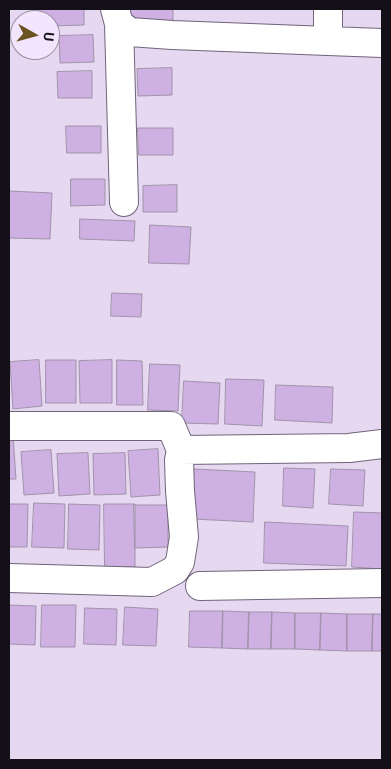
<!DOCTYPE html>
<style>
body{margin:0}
#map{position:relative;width:391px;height:769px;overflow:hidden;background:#e6d8f0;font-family:Roboto,sans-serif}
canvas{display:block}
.frame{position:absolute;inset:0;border:10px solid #141018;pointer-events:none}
.north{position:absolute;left:10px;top:10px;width:50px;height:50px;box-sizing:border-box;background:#f3e5fd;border:1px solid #9a90a1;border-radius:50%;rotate:97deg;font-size:14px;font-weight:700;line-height:20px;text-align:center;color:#141018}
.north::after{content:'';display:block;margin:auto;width:18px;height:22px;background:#6b5223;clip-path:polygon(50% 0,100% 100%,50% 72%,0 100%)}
</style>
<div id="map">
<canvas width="391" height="769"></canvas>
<div class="frame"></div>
<div class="north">U</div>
</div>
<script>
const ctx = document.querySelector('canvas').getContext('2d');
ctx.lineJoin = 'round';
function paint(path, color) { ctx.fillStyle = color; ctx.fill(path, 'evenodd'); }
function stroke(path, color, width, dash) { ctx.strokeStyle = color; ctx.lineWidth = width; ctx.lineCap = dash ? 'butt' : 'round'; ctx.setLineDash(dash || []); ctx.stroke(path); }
const building = new Path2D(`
 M 34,9 L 84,9 L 84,25 L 50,26 L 50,20 L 34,20 Z
 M 129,9 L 173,9 L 173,23 L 129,23 Z
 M 93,35 L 94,62 L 60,63 L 59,36 Z
 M 172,68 L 172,95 L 138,96 L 137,69 Z
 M 92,71 L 92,98 L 58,98 L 57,72 Z
 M 66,126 L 101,126 L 101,153 L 67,153 Z
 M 138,128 L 173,128 L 173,155 L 139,155 Z
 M 71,179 L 105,179 L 105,205 L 71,206 Z
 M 177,185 L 177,212 L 143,212 L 143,186 Z
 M 9,191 L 52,193 L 50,239 L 9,238 Z
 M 80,219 L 135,221 L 134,241 L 80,239 Z
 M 150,225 L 191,227 L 189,264 L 149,263 Z
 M 112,293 L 142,294 L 141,317 L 111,316 Z
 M 39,360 L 42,406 L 13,409 L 10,362 Z
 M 46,360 L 76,360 L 76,403 L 46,403 Z
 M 112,360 L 112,403 L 80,403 L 79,361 Z
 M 117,360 L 142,361 L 143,405 L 117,405 Z
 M 150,364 L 180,365 L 178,411 L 148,410 Z
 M 226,379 L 264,380 L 262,426 L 225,424 Z
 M 184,381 L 220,383 L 218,424 L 182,423 Z
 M 276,385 L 333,387 L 332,423 L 275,420 Z
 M 13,436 L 16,479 L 9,479 L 9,437 Z
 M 158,449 L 160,495 L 131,497 L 128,451 Z
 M 51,450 L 54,493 L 24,495 L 21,452 Z
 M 88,453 L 90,494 L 59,496 L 57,454 Z
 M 125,453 L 126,494 L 94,495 L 93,454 Z
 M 284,468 L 315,469 L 313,508 L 283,506 Z
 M 194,469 L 255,472 L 253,522 L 192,519 Z
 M 331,469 L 365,470 L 363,506 L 329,504 Z
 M 34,503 L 65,504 L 64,548 L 32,547 Z
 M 9,504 L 28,504 L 27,547 L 9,547 Z
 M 69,504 L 100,505 L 99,550 L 68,549 Z
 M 104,504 L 135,504 L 135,567 L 105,567 Z
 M 134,505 L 168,505 L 168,547 L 135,548 Z
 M 354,512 L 382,513 L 382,569 L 352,567 Z
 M 265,522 L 348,526 L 346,566 L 264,563 Z
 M 9,605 L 36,606 L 35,645 L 9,644 Z
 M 42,605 L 76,605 L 75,647 L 41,647 Z
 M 125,607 L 158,609 L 156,646 L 123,645 Z
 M 85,608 L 117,609 L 116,645 L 84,644 Z
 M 190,611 L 223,611 L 222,648 L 189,647 Z
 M 223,611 L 249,612 L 248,649 L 222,648 Z
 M 249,612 L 272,612 L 271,649 L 248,649 Z
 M 272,612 L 295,613 L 295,649 L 271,649 Z
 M 295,613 L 321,613 L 320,650 L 295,649 Z
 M 321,613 L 347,614 L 347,651 L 320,650 Z
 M 347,614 L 373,614 L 372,651 L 347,651 Z
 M 373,614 L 382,614 L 382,651 L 372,651 Z`);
const minor = new Path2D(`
 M 115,9 L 119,24 L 130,32 L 172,35 L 328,41
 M 328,9 L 328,41 L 382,43
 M 119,24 L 124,202
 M 9,426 L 171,426 L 181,450
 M 9,578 L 152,582 L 175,570 L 180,562 L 184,537 L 180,491 L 179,460 L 181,450 L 349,448 L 382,444
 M 200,586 L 382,583`);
paint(building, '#ceb0e3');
stroke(building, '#a093a9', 1);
stroke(minor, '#706479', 30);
stroke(minor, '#fff', 28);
</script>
